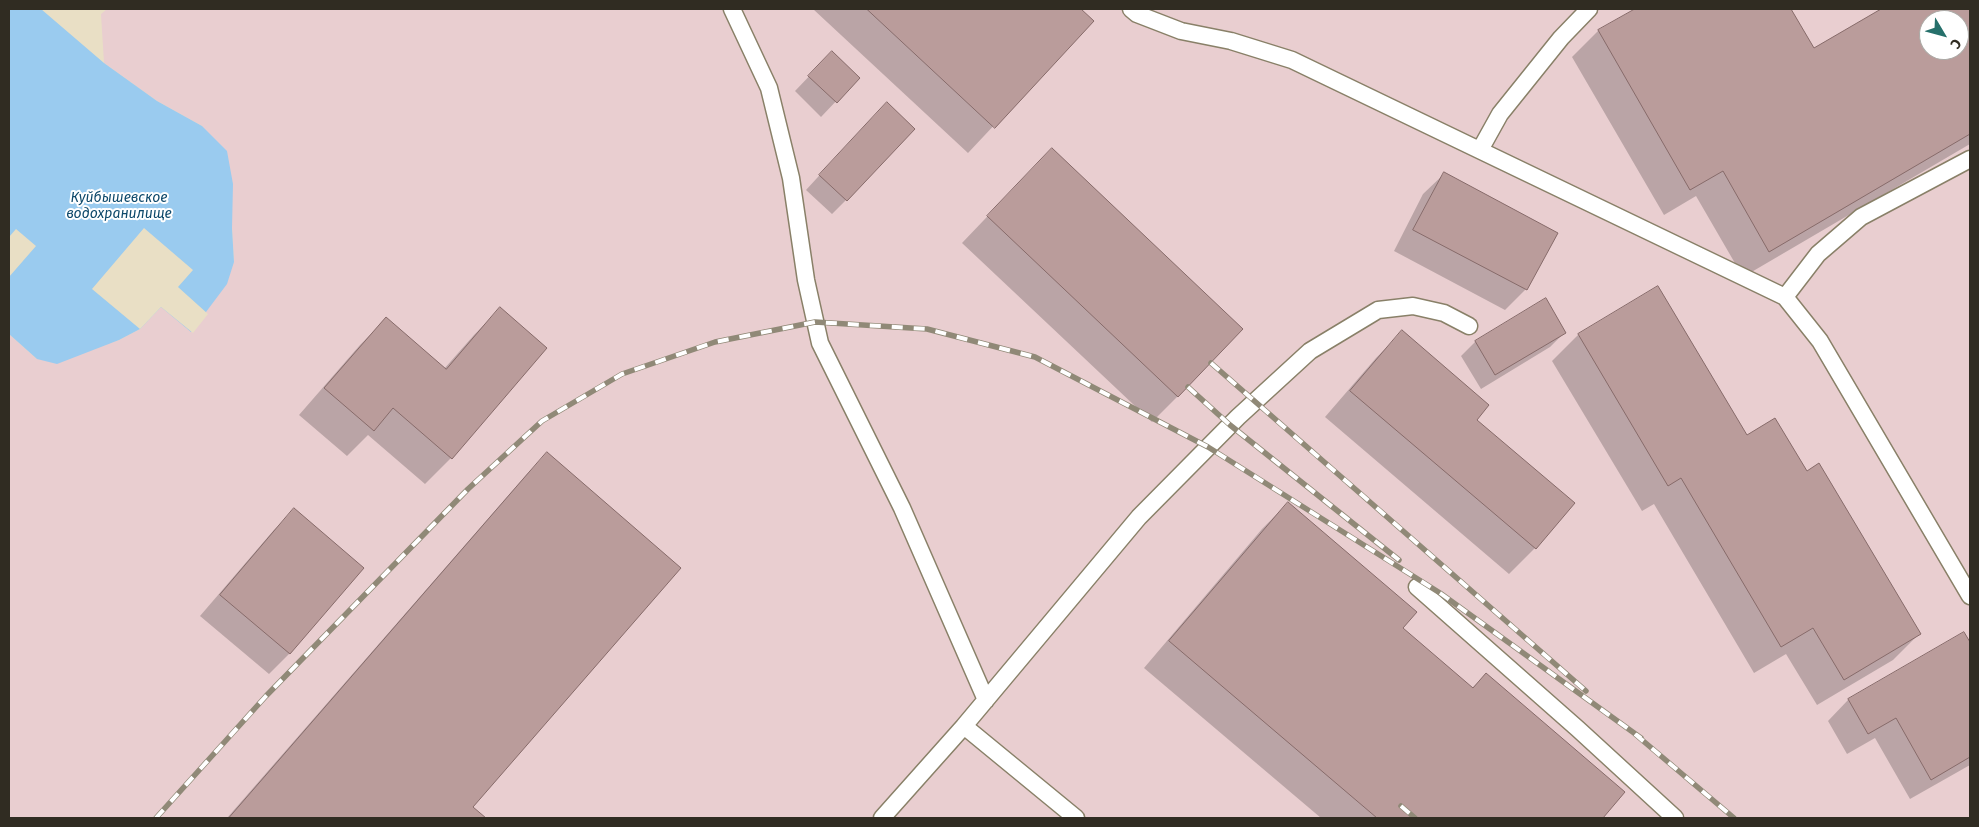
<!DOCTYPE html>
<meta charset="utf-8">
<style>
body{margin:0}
#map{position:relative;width:1979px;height:827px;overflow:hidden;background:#e9dfc5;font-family:"Fira Sans",sans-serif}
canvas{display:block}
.frame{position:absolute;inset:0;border:10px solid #302c22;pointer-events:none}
.north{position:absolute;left:1919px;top:10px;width:50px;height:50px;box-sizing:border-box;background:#fff;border:1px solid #acaba7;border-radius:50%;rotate:127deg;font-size:14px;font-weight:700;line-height:20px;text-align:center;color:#302c22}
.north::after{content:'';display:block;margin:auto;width:18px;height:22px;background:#26706b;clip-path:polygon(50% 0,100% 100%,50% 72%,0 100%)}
</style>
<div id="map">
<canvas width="1979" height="827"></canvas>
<div class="frame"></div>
<div class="north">С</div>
</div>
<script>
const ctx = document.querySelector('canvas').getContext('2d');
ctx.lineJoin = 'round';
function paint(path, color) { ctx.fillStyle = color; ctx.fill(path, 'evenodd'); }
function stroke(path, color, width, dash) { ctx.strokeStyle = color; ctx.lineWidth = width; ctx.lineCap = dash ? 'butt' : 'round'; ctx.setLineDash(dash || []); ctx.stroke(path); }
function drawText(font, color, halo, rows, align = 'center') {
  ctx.font = font + ' "Fira Sans",sans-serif'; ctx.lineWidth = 4; ctx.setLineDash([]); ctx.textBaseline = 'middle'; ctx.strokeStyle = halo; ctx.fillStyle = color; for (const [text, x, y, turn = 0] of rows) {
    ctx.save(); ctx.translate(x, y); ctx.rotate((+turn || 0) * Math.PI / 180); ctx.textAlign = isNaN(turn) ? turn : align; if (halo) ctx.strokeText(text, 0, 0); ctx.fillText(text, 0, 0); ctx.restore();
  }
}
const industrial = new Path2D(`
 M 107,9 L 1970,9 L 1970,818 L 9,818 L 9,334 L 37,359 L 93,349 L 119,340 L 140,329 L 161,307 L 234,262 L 232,228 L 202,126 L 157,101 L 104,63 L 101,14 ZM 1929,20 L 1959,20 L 1959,50 L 1929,50 Z`);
const water = new Path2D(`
 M 9,9 L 41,9 L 104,63 L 157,101 L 202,126 L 227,151 L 233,184 L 232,228 L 234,262 L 227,284 L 191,332 L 161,307 L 140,329 L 119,340 L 57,364 L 37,359 L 9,334 Z`);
const pier = new Path2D(`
 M 144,228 L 193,270 L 178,287 L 208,314 L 193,333 L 161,307 L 140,329 L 92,289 Z
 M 16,229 L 36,246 L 9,277 L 9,237 Z`);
const shadow = new Path2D(`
 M 813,9 L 1079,9 L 1092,21 L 968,153 Z
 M 1637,9 L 1790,9 L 1813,50 L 1883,9 L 1970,9 L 1970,144 L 1743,277 L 1696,196 L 1664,215 L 1572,57 L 1598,31 ZM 1929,20 L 1959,20 L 1959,50 L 1929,50 Z
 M 818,67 L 858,78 L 821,117 L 795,91 Z
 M 872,118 L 846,200 L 832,214 L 806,190 Z
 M 1444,174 L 1526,289 L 1505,310 L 1394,251 L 1423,194 Z
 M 1026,176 L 1178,396 L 1152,422 L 962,243 Z
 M 1545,300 L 1565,332 L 1550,347 L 1481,389 L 1461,356 L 1475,342 Z
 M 500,309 L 451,458 L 425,484 L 368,435 L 347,456 L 299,415 L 360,345 L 386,319 L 444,369 L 474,335 Z
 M 1402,332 L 1475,420 L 1573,504 L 1535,548 L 1509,574 L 1325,417 L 1376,358 Z
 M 1578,335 L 1806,473 L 1919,634 L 1893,660 L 1817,705 L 1786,654 L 1754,673 L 1654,504 L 1642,511 L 1552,361 Z
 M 548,453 L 471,807 L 484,818 L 227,818 L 527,474 Z
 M 1288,503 L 1402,628 L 1472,688 L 1486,675 L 1623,792 L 1601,818 L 1321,818 L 1144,668 L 1262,529 Z
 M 294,510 L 289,654 L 269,674 L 200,616 L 273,531 Z
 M 1964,634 L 1970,645 L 1970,765 L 1910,799 L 1875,738 L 1847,754 L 1828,721 L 1848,700 Z`);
const building = new Path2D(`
 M 867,9 L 1081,9 L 1094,21 L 995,128 Z
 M 1635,9 L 1791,9 L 1814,48 L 1881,9 L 1970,9 L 1970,134 L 1769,252 L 1723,171 L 1690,190 L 1598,30 ZM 1929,20 L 1959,20 L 1959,50 L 1929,50 Z
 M 832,51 L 860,78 L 837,103 L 808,76 Z
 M 887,102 L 915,129 L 847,201 L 819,175 Z
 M 1052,148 L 1243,329 L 1178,397 L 987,216 Z
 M 1444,172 L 1558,233 L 1527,290 L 1413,230 Z
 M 1658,286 L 1747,435 L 1775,418 L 1807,471 L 1819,463 L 1921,634 L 1844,680 L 1813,628 L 1781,647 L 1681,478 L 1668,486 L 1578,334 Z
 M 1546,298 L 1566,333 L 1495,375 L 1475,341 Z
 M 500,307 L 547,348 L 452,459 L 393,408 L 374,431 L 324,388 L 386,317 L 446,369 Z
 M 1402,330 L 1489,405 L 1477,420 L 1575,503 L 1536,549 L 1350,391 Z
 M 547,452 L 681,568 L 473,807 L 486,818 L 229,818 Z
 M 1288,502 L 1417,612 L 1403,628 L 1473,688 L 1486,673 L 1625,792 L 1603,818 L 1377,818 L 1169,641 Z
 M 294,508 L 364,568 L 290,654 L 220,595 Z
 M 1964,632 L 1970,642 L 1970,757 L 1931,780 L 1896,718 L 1868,734 L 1848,699 Z`);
const service = new Path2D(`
 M 732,9 L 769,88 L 791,178 L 806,280 L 820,343 L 902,508 L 986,700
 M 1131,9 L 1137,14 L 1181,31 L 1231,41 L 1292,60 L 1785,297 L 1820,341 L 1970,596
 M 1480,150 L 1500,114 L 1561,38 L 1589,9
 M 1785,297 L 1818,254 L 1861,217 L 1970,159
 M 1417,587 L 1578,729 L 1675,818
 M 882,818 L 964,726
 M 1076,818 L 964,726 L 1139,517 L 1238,417 L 1310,351 L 1378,310 L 1413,306 L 1444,313 L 1469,326`);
const rail = new Path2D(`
 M 1211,363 L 1586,691
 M 1188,387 L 1230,425 L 1399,560
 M 1635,734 L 1734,818
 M 1401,806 L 1415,818
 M 156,818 L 266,696 L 468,489 L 542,421 L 622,374 L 715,342 L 815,322 L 927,329 L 1035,357 L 1208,447 L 1440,593 L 1641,738`);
const waterNames = [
 ["Куйбышевское",119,198],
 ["водохранилище",119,214]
];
paint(industrial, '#e9ced0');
paint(water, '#9acbef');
paint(pier, '#e9dfc5');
paint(shadow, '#0003');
paint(building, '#ba9c9b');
stroke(building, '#876b6a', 1);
stroke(service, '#898068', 19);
stroke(service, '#fff', 16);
stroke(rail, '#908977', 5.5);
stroke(rail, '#fff', 4, [11]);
drawText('italic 14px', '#0e496b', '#fff', waterNames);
</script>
